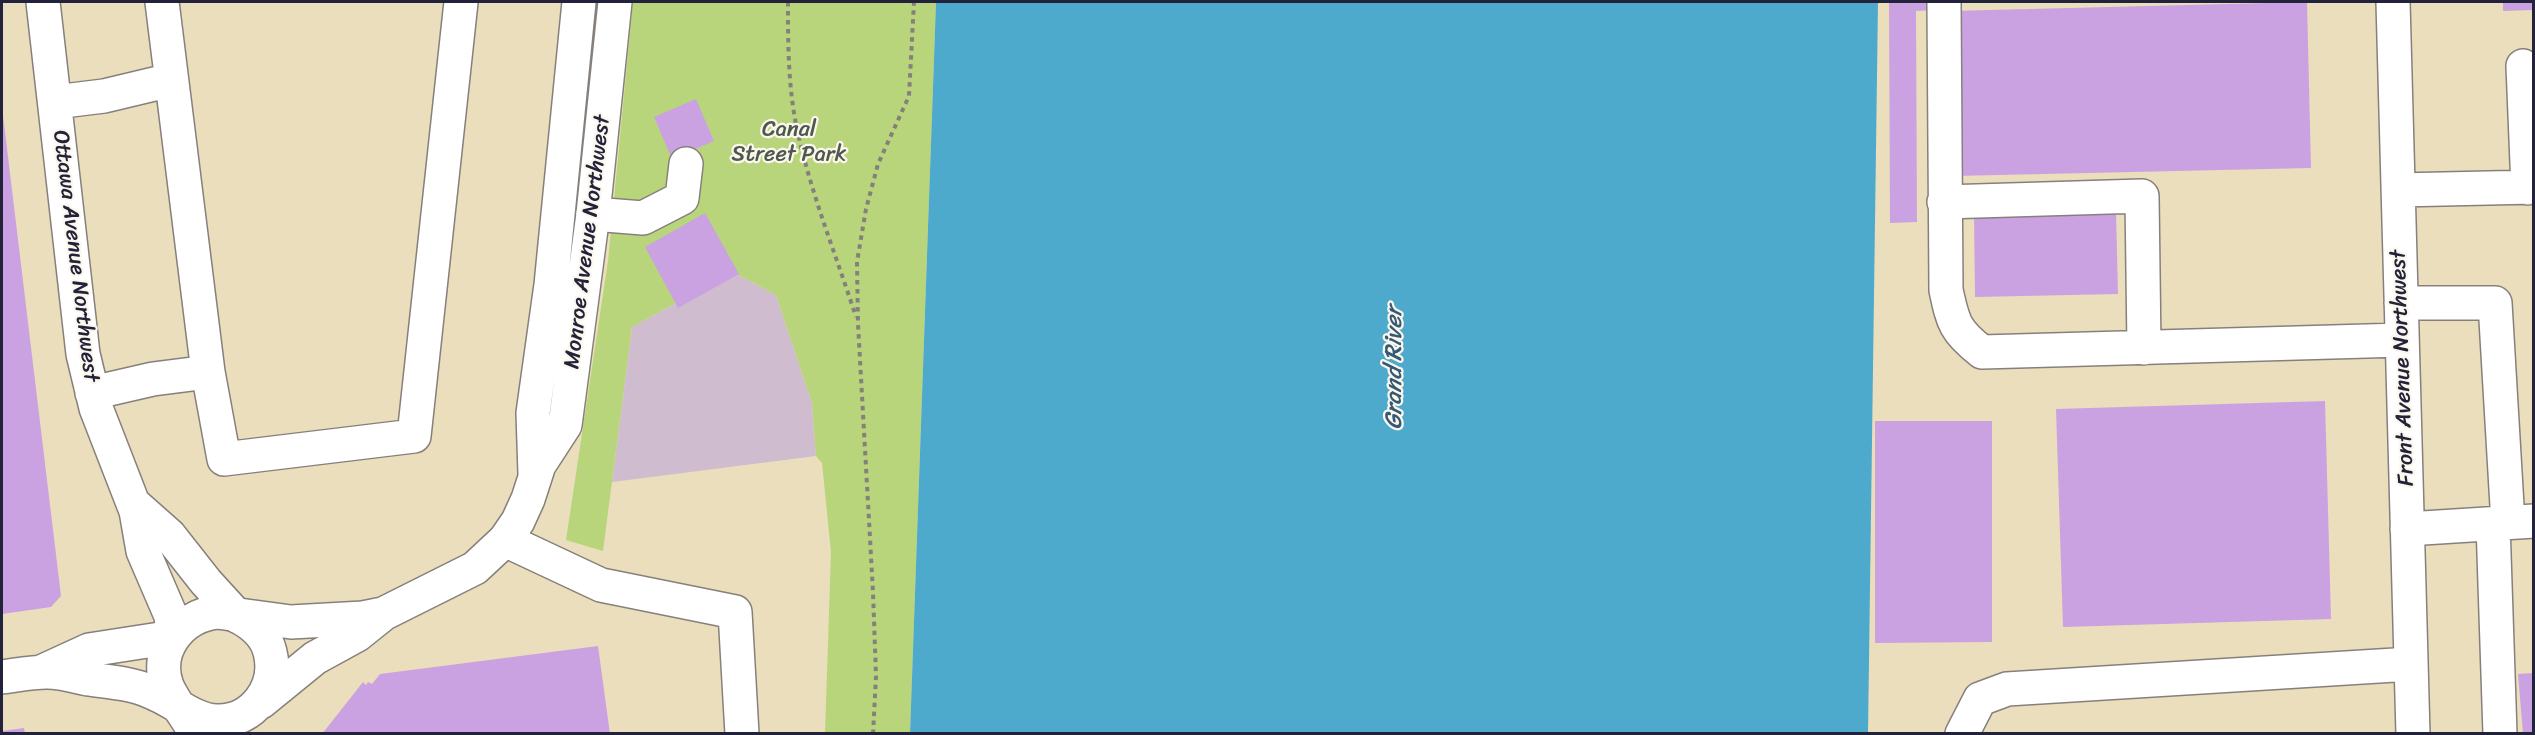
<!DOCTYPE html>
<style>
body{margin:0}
#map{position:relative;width:2535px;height:735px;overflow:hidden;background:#ebdebc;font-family:Sriracha,sans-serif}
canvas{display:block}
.frame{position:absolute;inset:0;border:3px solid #22223b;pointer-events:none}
</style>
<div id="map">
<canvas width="2535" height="735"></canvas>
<div class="frame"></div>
</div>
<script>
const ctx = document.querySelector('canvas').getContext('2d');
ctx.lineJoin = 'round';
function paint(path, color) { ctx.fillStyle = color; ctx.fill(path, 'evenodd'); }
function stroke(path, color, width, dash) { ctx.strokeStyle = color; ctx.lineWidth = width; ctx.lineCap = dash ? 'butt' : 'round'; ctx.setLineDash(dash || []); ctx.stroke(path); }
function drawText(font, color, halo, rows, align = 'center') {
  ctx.font = font + ' Sriracha,sans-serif'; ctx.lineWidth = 4.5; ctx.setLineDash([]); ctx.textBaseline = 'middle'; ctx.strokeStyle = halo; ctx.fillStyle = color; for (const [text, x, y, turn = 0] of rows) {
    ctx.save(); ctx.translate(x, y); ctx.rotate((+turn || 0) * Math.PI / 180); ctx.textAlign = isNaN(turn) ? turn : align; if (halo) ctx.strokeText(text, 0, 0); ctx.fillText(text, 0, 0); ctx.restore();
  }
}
const industrial = new Path2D(`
 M 733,272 L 776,295 L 812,403 L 816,456 L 612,482 L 632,327 Z`);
const green = new Path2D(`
 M 633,2 L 936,2 L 910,733 L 825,733 L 831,552 L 822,463 L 816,456 L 812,403 L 776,295 L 733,272 L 632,327 L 603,551 L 566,540 L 608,261 Z`);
const water = new Path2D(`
 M 936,2 L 1878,2 L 1868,733 L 910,733 Z`);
const building = new Path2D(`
 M 1889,2 L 1934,2 L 1934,10 L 1916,11 L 1917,222 L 1890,223 Z
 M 2307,2 L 2311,168 L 1954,176 L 1950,11 Z
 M 2503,2 L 2534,2 L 2534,10 L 2503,11 Z
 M 696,99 L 714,141 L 672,159 L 654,117 Z
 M 2,107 L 61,596 L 51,607 L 2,614 Z
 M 2116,211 L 2118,294 L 1975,297 L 1974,214 Z
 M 705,213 L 739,274 L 678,308 L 645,247 Z
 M 2325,401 L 2331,619 L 2063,627 L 2056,409 Z
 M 1875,421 L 1992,421 L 1992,642 L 1875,643 Z
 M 598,646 L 610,734 L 322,734 L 363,682 L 366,685 L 368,682 L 372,684 L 380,674 Z
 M 2534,673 L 2534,734 L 2523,734 L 2518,674 Z
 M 24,728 L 25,734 L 2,734 L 2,731 Z`);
const path = new Path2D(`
 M 788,2 C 788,44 788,87 797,129 C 811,194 836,255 856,317
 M 873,734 L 876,676 L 873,592 L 858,324 L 857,262 L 866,209 L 878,164 L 909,96 L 914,2`);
const minor = new Path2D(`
 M 43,2 L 83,354 L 96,408 L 136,511 L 143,551 L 171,616 L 173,637
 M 162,2 L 208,372 L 224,459 L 414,436 L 461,2
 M 1944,2 L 1946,290 C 1953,323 1955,331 1982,352 L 2402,340
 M 2393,2 L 2413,734
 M 2523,66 L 2528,188
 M 55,102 L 104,96 L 171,80
 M 2398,190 L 2534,187
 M 1944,202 L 2142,196 L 2144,348
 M 593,214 L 643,218 L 682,198 L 686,164
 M 2401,303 L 2495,303 L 2508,523
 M 92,393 L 153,379 L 208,372
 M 134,504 L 169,535 L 206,582 L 237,616
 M 2493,524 L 2500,734
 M 2407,529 L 2534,521
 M 505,540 L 601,585 L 735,612 L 742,734
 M 1962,734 L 1980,699 L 2007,689 L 2411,664`);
const major = new Path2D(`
 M 535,474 L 533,413 L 551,285 L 579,2
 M 41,672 L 89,650 L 173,637
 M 2,677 C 17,675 32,672 47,672 C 61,672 74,676 88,679 C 109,682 131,683 151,692 C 173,700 194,721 217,721 C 253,722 279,687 270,652 C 266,635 253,624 237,616
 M 261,702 L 315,658 L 357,635 L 382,615
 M 196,734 C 188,719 172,699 167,686 C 154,650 181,616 217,612 L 291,622 L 363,618 L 383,614 L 475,568 L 505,540 L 518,521 L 528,499 L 539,465 L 565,425 L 593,214 L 615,2`);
const parkNames = [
 ["Canal",789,130],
 ["Street Park",789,155]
];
const streetNames = [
 ["Monroe Avenue Northwest",588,242,-83],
 ["Ottawa Avenue Northwest",75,256,83],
 ["Front Avenue Northwest",2403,368,-92]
];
const waterNames = [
 ["Grand River",1395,368,-90]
];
paint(industrial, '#cfbdcf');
paint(green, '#b8d57c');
paint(water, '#4eaacc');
paint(building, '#caa2e1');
stroke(minor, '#86807c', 36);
stroke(major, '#86807c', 36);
stroke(path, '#86807c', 4, [4.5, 4.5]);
stroke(minor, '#fff', 33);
stroke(major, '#fff', 33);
drawText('22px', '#4f584e', '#fbf7ec', parkNames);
drawText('22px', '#22223b', '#fbf7ec', streetNames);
drawText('italic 24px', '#345875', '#fbf7ec', waterNames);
</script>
